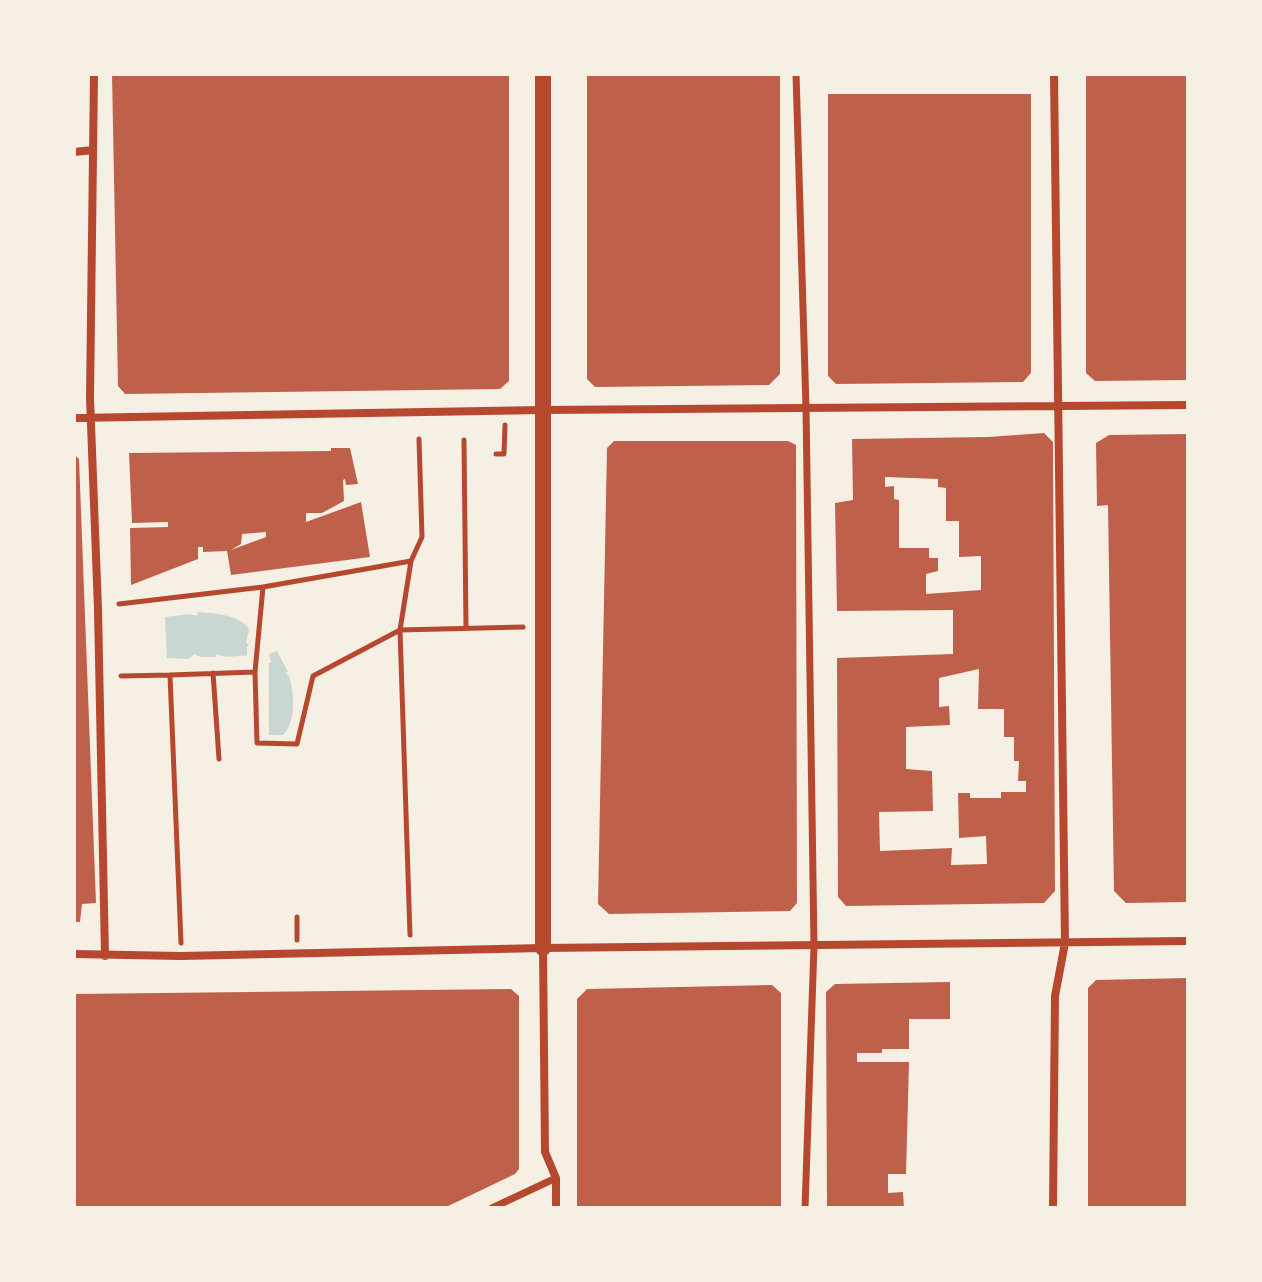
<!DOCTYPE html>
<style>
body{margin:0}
#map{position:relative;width:1262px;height:1282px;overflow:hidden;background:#f6efe4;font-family:"Archivo Narrow",sans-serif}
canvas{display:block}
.frame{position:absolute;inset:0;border:76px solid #f6efe4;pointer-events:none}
</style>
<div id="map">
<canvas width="1262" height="1282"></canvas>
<div class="frame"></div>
</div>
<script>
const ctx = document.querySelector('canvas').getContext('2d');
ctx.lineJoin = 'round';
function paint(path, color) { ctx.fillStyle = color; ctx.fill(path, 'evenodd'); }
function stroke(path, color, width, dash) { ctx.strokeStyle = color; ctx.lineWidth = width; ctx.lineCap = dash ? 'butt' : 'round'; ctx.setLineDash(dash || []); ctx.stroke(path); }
const water = new Path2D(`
 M 198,612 C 214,613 240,615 249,629 L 246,643 L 249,644 L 247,647 L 247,656 C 239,655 226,659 216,654 L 216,657 L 201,657 L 194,654 L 189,659 L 167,658 L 165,617 L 190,614 L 197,616 Z
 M 277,651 L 288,672 L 285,673 L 289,676 C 294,694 297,720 283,735 L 269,735 L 269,663 L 271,663 L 269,654 Z`);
const building = new Path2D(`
 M 112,74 L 509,74 L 509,381 L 500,389 L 125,394 L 118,386 Z
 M 587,74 L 780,74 L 780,374 L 769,385 L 595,387 L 587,379 Z
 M 1086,74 L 1188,74 L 1188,380 L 1095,381 L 1086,373 Z
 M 828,94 L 1031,94 L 1031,373 L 1023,382 L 836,384 L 828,376 Z
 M 1044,433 L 1053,442 L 1055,891 L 1044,903 L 846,906 L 838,897 L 837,658 L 953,654 L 953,610 L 837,611 L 835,503 L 853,500 L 852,439 L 988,437 ZM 885,477 L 938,479 L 938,487 L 946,488 L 946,521 L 959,521 L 959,557 L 981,556 L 981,590 L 926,594 L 926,574 L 938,571 L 938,558 L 929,558 L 929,548 L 899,548 L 899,500 L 894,499 L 894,486 L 885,487 ZM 979,669 L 978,709 L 1004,709 L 1004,737 L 1014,737 L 1014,761 L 1019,761 L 1018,781 L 1026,781 L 1026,792 L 1001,792 L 1001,798 L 970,798 L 970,793 L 958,793 L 959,838 L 986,836 L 987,864 L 951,865 L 952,848 L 880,851 L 879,812 L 933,811 L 932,771 L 906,769 L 906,727 L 950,725 L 949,706 L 939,707 L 939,678 Z
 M 1188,434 L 1188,902 L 1126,903 L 1114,891 L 1108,505 L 1097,506 L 1096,443 L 1109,435 Z
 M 614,441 L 788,441 L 796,445 L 797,897 L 797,903 L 790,911 L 609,914 L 598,904 L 607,448 Z
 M 331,448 L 350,448 L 358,484 L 346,485 L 345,479 L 343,480 L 344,501 L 322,513 L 306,513 L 306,522 L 361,502 L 370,557 L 231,575 L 227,551 L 203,552 L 203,547 L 198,547 L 198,559 L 131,585 L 130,528 L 168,527 L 168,522 L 132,523 L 129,453 L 331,451 ZM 266,532 L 266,537 L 231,550 L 241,544 L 242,534 Z
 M 74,454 L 79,459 L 96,903 L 82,904 L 80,922 L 74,922 Z
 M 1188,978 L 1188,1208 L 1088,1208 L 1088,988 L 1096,980 Z
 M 950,982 L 950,1019 L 909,1019 L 909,1049 L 882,1049 L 882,1053 L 857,1053 L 857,1062 L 909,1062 L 906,1174 L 888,1174 L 888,1193 L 903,1192 L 904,1208 L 827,1208 L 826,992 L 835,984 Z
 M 772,985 L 781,993 L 781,1208 L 577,1208 L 577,999 L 587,989 Z
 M 511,989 L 519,996 L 519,1169 L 515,1174 L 444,1208 L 74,1208 L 74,994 Z`);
const path = new Path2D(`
 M 464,440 L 466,628
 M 496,454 L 504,454 L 505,425
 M 263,587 L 255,672 L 257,743 L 297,744 L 313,676 L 400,630 L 523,627
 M 119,604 L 263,587 L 411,561
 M 213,673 L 219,759
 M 170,675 L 255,672
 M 121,676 L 170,675 L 181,943
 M 297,917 L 297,940
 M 410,935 L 400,630 L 411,561 L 422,537 L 419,439`);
const pedestrian = new Path2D(`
 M 796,74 L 806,408 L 814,946 L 805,1208
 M 492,1208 L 556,1178`);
const minor = new Path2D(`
 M 94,74 L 90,398 L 98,609 L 105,956
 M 74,152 L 93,150
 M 74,418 L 543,410 L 1188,405
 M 543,948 L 545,1152 L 556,1178 L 556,1208
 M 74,954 L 181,956 L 543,948 L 1188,941
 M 1053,1208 L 1055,996 L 1065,943 L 1054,74`);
const secondary = new Path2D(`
 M 543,74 L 543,948`);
paint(water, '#c9d6d2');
paint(building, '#bf614a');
stroke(path, '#b5482f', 5);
stroke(pedestrian, '#b5482f', 7);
stroke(minor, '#b5482f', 8);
stroke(secondary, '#b5482f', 16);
</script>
